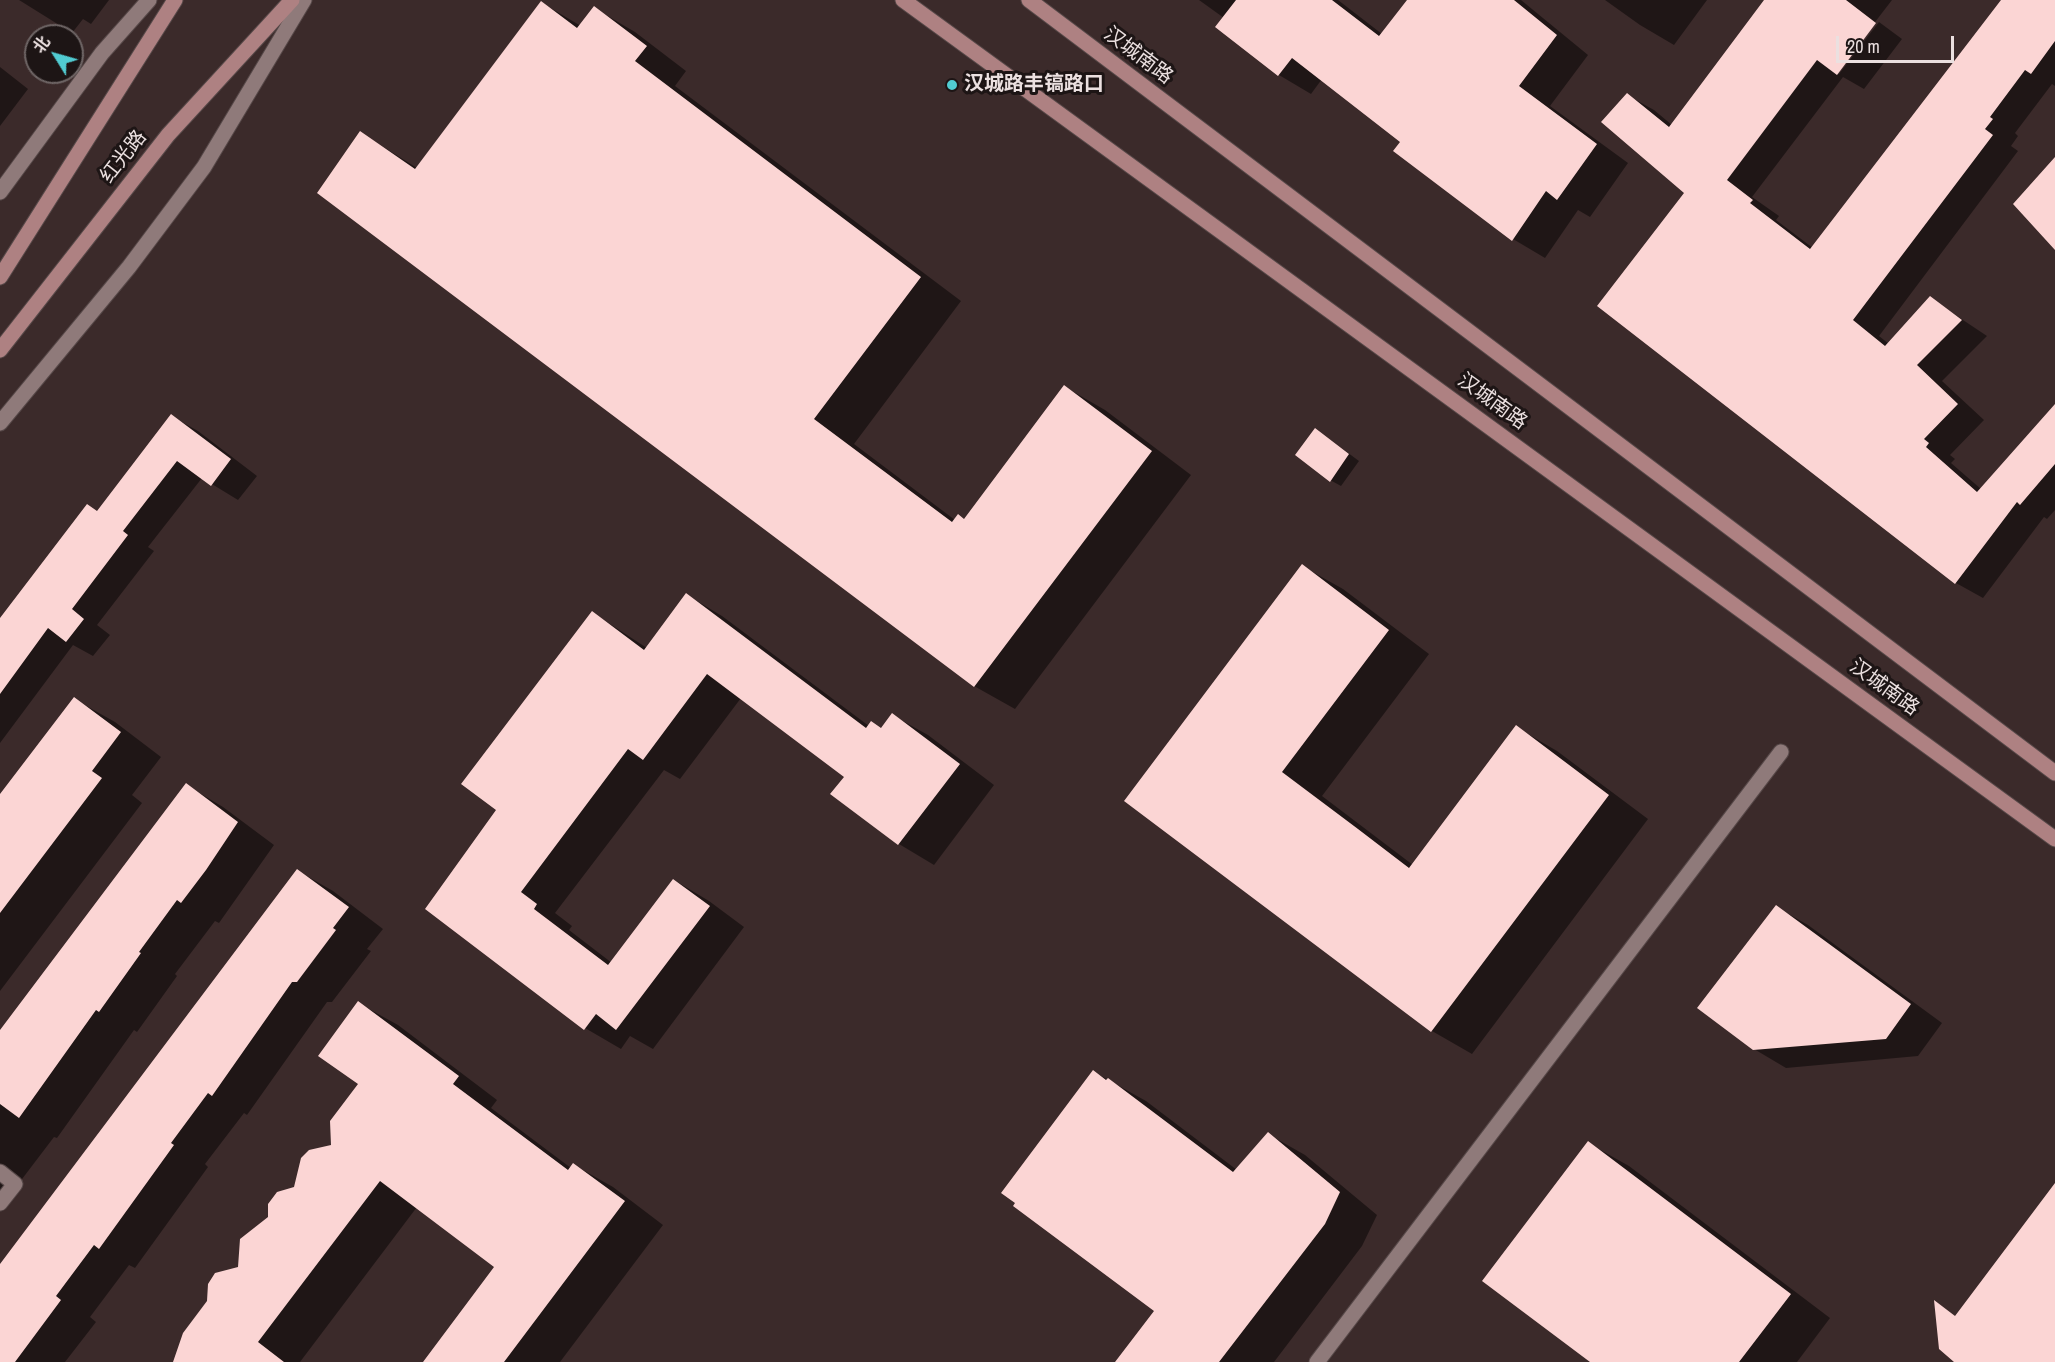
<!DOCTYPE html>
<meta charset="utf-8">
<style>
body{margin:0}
#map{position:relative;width:2055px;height:1362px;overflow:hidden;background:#3b2a2a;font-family:"Archivo Narrow","Noto Sans SC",sans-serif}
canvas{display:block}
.north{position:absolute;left:24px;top:24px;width:60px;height:60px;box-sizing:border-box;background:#1d1515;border:2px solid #6f6666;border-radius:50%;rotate:307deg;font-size:16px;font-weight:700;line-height:24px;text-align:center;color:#ebe0e0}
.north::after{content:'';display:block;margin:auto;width:21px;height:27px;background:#51ccd2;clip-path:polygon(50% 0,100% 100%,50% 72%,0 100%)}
.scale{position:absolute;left:1836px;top:36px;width:118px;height:27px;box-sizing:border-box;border:3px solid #ebe0e0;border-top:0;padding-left:8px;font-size:18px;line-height:21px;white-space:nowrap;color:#ebe0e0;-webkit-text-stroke:4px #1d1515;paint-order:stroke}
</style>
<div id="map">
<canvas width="2055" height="1362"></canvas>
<div class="north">北</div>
<div class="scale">20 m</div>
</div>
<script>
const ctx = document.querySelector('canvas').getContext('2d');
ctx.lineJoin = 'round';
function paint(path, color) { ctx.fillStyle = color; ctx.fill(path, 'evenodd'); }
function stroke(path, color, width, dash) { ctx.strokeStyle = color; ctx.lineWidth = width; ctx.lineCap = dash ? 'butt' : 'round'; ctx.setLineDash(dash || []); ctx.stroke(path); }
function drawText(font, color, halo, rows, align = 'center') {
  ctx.font = font + ' "Archivo Narrow","Noto Sans SC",sans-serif'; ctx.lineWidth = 6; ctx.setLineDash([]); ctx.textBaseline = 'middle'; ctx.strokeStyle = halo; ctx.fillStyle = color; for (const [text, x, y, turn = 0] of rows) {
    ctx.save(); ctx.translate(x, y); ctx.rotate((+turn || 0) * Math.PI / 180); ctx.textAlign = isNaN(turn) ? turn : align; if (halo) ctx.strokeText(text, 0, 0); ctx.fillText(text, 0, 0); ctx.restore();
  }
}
const shadow = new Path2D(`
 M 19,0 L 109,0 L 91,24 L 83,19 L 72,33 Z
 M 1199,0 L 1338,0 L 1382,34 L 1409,0 L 1521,0 L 1588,55 L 1550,106 L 1628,163 L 1590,217 L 1578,210 L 1545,258 L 1513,239 L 1402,142 L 1322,79 L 1311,94 L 1279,75 L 1217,27 L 1224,18 Z
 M 1605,0 L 1707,0 L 1674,45 L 1640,25 Z
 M 1766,0 L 1892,0 L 1835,74 L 1839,74 L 1879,22 L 1902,39 L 1864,89 L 1843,77 L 1752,197 L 1779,216 L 1776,220 L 1813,248 L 2002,0 L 2055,0 L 2055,86 L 2052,84 L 2015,133 L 2018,136 L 2011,146 L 2018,151 L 1879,336 L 1889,344 L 1930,298 L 1987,336 L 1942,381 L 1984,420 L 1950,455 L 1955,459 L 1951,463 L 1981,489 L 2055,406 L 2055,510 L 2047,519 L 2044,517 L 1983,598 L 1956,583 L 1599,306 L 1686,193 L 1627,95 L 1654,110 L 1672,125 Z
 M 542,3 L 581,26 L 594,8 L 635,32 L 686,71 L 675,86 L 961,301 L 854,444 L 955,520 L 965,520 L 1065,387 L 1105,410 L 1191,475 L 1015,709 L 974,686 L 361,133 L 417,168 Z
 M 0,67 L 28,89 L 0,126 Z
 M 171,416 L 198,431 L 257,476 L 238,500 L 202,478 L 148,547 L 154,551 L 97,625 L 110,635 L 93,656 L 73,645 L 0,743 L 0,620 L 98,512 Z
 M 1325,436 L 1359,461 L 1341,486 L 1330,480 Z
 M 1302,566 L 1343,589 L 1429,654 L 1322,796 L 1413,865 L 1516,727 L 1557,751 L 1648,819 L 1472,1054 L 1432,1031 L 1126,801 Z
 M 687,595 L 722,616 L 869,726 L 882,729 L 892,715 L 928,735 L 994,785 L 934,865 L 899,844 L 833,794 L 846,777 L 741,698 L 680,779 L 664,770 L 555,913 L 572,926 L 569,930 L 612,963 L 674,880 L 709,901 L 744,927 L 653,1049 L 630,1036 L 621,1049 L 585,1028 L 427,908 L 498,810 L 593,613 L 647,648 Z
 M 74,699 L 115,722 L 161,757 L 132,795 L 142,803 L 0,991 L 0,797 Z
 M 186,785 L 223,807 L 274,845 L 219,923 L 215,921 L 175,974 L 177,976 L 137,1032 L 134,1030 L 57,1138 L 54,1137 L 0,1208 L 0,1032 Z
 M 298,871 L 333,891 L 383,929 L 367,949 L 371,951 L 332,1002 L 327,1002 L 247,1115 L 244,1113 L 205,1164 L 208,1167 L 135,1268 L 129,1265 L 90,1317 L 96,1322 L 65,1362 L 0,1362 L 0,1266 Z
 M 1776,907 L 1808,925 L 1942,1023 L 1918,1056 L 1786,1068 L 1754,1049 Z
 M 358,1003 L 398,1025 L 497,1100 L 491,1108 L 571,1168 L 574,1165 L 613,1187 L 663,1225 L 560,1362 L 424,1362 L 496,1267 L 417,1207 L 300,1362 L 176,1362 L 240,1268 L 269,1218 L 332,1146 L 360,1084 Z
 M 1094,1072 L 1146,1101 L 1237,1170 L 1268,1134 L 1305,1155 L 1377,1215 L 1362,1246 L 1274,1362 L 1117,1362 L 1156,1311 Z
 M 1588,1143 L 1629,1166 L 1830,1318 L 1797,1362 L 1593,1362 Z`);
const building = new Path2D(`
 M 1236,0 L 1332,0 L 1379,36 L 1407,0 L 1514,0 L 1557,35 L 1519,86 L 1597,144 L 1557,200 L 1546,191 L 1512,241 L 1393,151 L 1400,142 L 1292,58 L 1278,76 L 1215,27 Z
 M 1764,0 L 1846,0 L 1876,23 L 1837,75 L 1817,60 L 1727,180 L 1753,200 L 1750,203 L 1810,249 L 2001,0 L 2055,0 L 2055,41 L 2031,74 L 2025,70 L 1990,117 L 1993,119 L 1985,129 L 1993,135 L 1853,320 L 1885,346 L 1930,296 L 1962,320 L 1917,365 L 1958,404 L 1924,439 L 1929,443 L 1926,447 L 1977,492 L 2055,404 L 2055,464 L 2020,505 L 2017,502 L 1955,584 L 1597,306 L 1684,193 L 1601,122 L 1627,93 L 1669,127 Z
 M 541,1 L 577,28 L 594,6 L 647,46 L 635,61 L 921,277 L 814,419 L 952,522 L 958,514 L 964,519 L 1064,385 L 1152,451 L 974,687 L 317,193 L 360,131 L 415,169 Z
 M 2055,157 L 2055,250 L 2013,204 Z
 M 171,414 L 231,459 L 211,486 L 177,461 L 123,531 L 128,535 L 72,609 L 84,619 L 66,642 L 48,628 L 0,694 L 0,618 L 87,504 L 97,511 Z
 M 1315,428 L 1349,454 L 1330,482 L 1295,455 Z
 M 1302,564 L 1389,630 L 1282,772 L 1358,829 L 1409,868 L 1516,725 L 1609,795 L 1431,1032 L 1124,801 Z
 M 686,593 L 866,728 L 871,721 L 881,728 L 892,713 L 960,764 L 898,845 L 830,794 L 844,777 L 707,674 L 643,760 L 628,749 L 521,892 L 537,904 L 534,909 L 608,965 L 673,879 L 710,906 L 616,1030 L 596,1014 L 584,1030 L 425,909 L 496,810 L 461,784 L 592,611 L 644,650 Z
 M 74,697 L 121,732 L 92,771 L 102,778 L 0,913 L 0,794 Z
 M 186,783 L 238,822 L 206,870 L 181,903 L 177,900 L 139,952 L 141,953 L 99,1012 L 96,1010 L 19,1118 L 0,1104 L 0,1030 Z
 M 297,869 L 349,907 L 333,928 L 336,930 L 297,982 L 292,982 L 212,1096 L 208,1093 L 171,1143 L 174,1145 L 99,1249 L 94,1245 L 56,1296 L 61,1300 L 15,1362 L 0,1362 L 0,1264 Z
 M 1776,905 L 1911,1004 L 1886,1039 L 1753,1050 L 1697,1008 Z
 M 358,1001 L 459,1076 L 453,1084 L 568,1170 L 573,1163 L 625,1201 L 504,1362 L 423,1362 L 494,1267 L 380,1181 L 258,1342 L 284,1362 L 173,1362 L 183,1333 L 207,1301 L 208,1284 L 215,1273 L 238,1267 L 240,1239 L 268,1217 L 268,1204 L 277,1192 L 294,1187 L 301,1158 L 309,1150 L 331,1145 L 330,1121 L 358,1084 L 318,1056 Z
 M 1093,1070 L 1106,1080 L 1108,1078 L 1233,1172 L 1268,1132 L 1340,1192 L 1325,1224 L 1219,1362 L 1115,1362 L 1154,1311 L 1013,1206 L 1015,1203 L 1001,1193 Z
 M 1588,1141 L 1791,1294 L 1739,1362 L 1590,1362 L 1482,1281 Z
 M 2055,1183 L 2055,1362 L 1954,1362 L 1939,1349 L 1934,1300 L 1955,1316 Z`);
const minor = new Path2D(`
 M 0,192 L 102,53 L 149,0
 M 0,423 L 129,267 L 204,167 L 304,0
 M 0,1172 L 15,1184 L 0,1203
 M 1317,1362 L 1781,752`);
const secondary = new Path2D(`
 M 903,0 L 2055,839
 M 1029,0 L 2055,773
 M 0,277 L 175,0
 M 0,350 L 168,135 L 292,0`);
const markers = [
 [952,85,6,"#51ccd2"]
];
const streetNames = [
 ["汉城南路",1138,56,37],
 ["红光路",124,157,-52],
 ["汉城南路",1492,402,36],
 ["汉城南路",1884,688,36]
];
const poiNames = [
 ["汉城路丰镐路口",964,85]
];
paint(shadow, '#0007');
paint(building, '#fbd5d4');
stroke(minor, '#564848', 17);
stroke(secondary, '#564848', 17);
stroke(minor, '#8f7a7a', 15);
stroke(secondary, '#ae8182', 15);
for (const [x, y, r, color] of markers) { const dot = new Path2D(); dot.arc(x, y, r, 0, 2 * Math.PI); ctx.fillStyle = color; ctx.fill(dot); stroke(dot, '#1d1515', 2); }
drawText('20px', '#ebe0e0', '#1d1515', streetNames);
drawText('bold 20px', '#ebe0e0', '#1d1515', poiNames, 'left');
</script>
